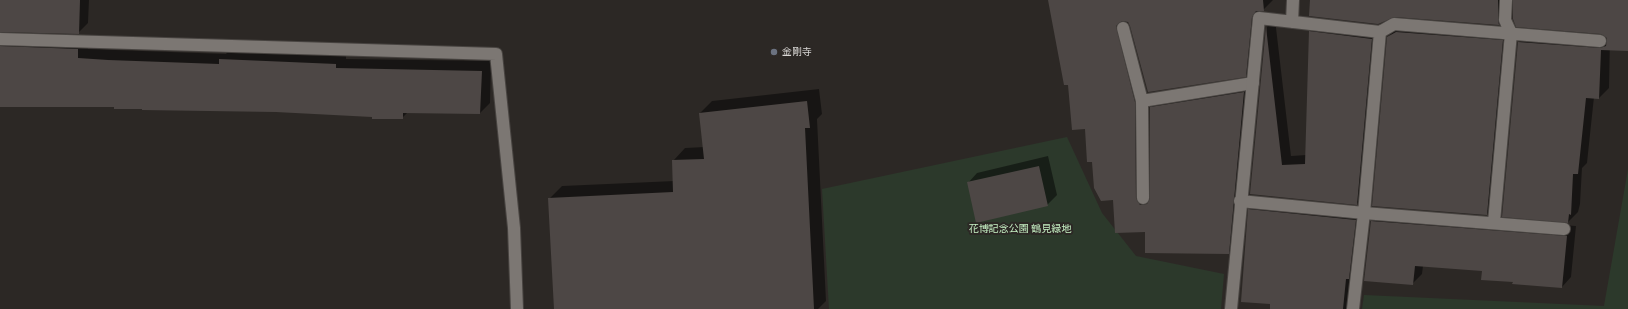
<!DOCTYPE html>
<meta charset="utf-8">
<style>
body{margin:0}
canvas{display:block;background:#2c2825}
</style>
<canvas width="1628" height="309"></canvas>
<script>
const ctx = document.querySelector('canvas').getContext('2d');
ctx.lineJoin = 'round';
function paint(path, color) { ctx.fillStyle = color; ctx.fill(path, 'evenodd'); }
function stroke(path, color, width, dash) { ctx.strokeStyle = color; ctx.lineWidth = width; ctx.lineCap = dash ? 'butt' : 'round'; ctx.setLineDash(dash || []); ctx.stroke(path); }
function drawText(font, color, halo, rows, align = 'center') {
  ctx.font = font + ' Figtree,"Noto Sans JP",sans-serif'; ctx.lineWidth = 4; ctx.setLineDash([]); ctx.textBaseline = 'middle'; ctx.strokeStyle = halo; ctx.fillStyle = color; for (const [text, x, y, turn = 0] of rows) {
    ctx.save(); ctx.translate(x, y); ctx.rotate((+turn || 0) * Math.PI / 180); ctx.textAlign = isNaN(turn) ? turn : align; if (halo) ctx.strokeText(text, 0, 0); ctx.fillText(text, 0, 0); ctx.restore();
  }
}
const green = new Path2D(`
 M 1067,137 L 1102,213 L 1136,256 L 1224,274 L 1221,309 L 829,309 L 822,189 Z
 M 1628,169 L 1628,309 L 1362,309 L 1364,295 L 1604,306 Z`);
const shadow = new Path2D(`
 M 0,0 L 89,0 L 88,23 L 78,33 L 3,31 L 10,37 L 88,39 L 88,49 L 226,54 L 230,49 L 346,55 L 346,59 L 491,61 L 490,103 L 480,113 L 408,112 L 402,118 L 276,111 L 0,102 Z
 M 1049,0 L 1273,0 L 1263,10 L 1261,10 L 1255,66 L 1245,76 L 1131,25 L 1126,21 L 1144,92 L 1145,188 L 1149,195 L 1151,195 L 1151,108 L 1160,98 L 1254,83 L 1238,243 L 1228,253 L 1146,231 L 1114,199 L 1093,161 L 1086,128 L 1069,84 Z
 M 1311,0 L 1507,0 L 1508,15 L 1499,24 Z
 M 1275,19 L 1291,156 L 1306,155 L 1310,32 L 1319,22 L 1381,30 L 1366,194 L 1357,204 L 1251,193 L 1267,27 Z
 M 1398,27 L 1512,31 L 1496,205 L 1487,214 L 1388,37 Z
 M 1528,32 L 1610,39 L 1609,88 L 1599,98 L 1594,97 L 1587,163 L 1582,168 L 1580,204 L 1578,212 L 1568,222 L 1519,42 Z
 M 819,89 L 822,114 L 817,119 L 826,301 L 818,309 L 555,309 L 549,199 L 562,186 L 674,181 L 673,161 L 685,148 L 704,147 L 700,113 L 712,101 Z
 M 1048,156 L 1057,195 L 1047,205 L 968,183 L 977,173 Z
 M 1259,200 L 1365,210 L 1348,309 L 1287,309 L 1249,210 Z
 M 1381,212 L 1576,226 L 1571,277 L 1562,287 L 1514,281 L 1483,270 L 1423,266 L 1422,274 L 1412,284 L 1372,222 Z`);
const building = new Path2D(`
 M 0,0 L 80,0 L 79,34 L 0,32 Z
 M 1048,0 L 1263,0 L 1264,11 L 1256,11 L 1252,17 L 1246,77 L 1148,92 L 1130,26 L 1128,22 L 1122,21 L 1116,26 L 1135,102 L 1136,198 L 1140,205 L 1147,204 L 1150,198 L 1150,107 L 1244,92 L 1229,254 L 1145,253 L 1145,232 L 1115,233 L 1113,200 L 1101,201 L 1094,188 L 1092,162 L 1087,162 L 1085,129 L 1072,130 L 1068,85 L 1064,85 Z
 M 1310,0 L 1498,0 L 1498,20 L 1499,25 L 1395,17 L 1378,24 L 1309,16 Z
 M 1513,0 L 1628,0 L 1628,51 L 1601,50 L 1599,99 L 1586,98 L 1578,174 L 1573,174 L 1571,215 L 1569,214 L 1568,223 L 1502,217 L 1518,42 L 1600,48 L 1606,46 L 1607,38 L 1601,34 L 1516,27 L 1513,19 Z
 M 1266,27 L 1282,165 L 1305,164 L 1309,31 L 1372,39 L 1357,205 L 1250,194 Z
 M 1396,32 L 1503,40 L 1487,215 L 1372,206 L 1387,37 Z
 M 0,46 L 78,49 L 78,58 L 108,60 L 219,64 L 219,59 L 336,64 L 336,68 L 482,71 L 480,114 L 403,113 L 403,119 L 372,119 L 372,117 L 276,112 L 142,110 L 142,109 L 114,109 L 114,107 L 0,107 Z
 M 807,101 L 810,128 L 805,128 L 814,309 L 554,309 L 548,198 L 673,192 L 672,160 L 704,159 L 699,113 Z
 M 1039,166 L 1048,206 L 976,223 L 967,182 Z
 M 1248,209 L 1356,220 L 1349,279 L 1346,279 L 1343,309 L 1270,309 L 1270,304 L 1241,302 Z
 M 1371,221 L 1567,236 L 1562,288 L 1512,284 L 1513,282 L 1481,280 L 1482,271 L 1415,266 L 1413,285 L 1364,281 Z`);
const lane = new Path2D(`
 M 1123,28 L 1142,101 L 1143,198
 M 1142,101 L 1253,83`);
const street = new Path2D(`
 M 1292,22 L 1293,0
 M 0,39 L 496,54 L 514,228 L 517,309
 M 1240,201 L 1364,213 L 1564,229
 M 1494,222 L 1511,33 L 1505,20 L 1506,0
 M 1231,309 L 1259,18 L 1380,32 L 1394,24 L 1600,41
 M 1353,309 L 1364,213 L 1380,32`);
const markers = [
 [774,52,4,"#6b7280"]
];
const poiNames = [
 ["金剛寺",782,52]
];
const parkNames = [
 ["花博記念公園 鶴見緑地",1020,229]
];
paint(green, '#2c392b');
paint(shadow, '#0007');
paint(building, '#4d4745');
stroke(lane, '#484441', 14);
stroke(street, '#484441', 14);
stroke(lane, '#7c7773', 12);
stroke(street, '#7c7773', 12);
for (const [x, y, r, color] of markers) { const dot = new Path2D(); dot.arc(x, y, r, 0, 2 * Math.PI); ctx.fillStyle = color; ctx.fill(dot); stroke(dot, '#2c2825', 1.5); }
drawText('10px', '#d8d6d4', '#2c2825', poiNames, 'left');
drawText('10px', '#c6f1c4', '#2c2825', parkNames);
</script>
